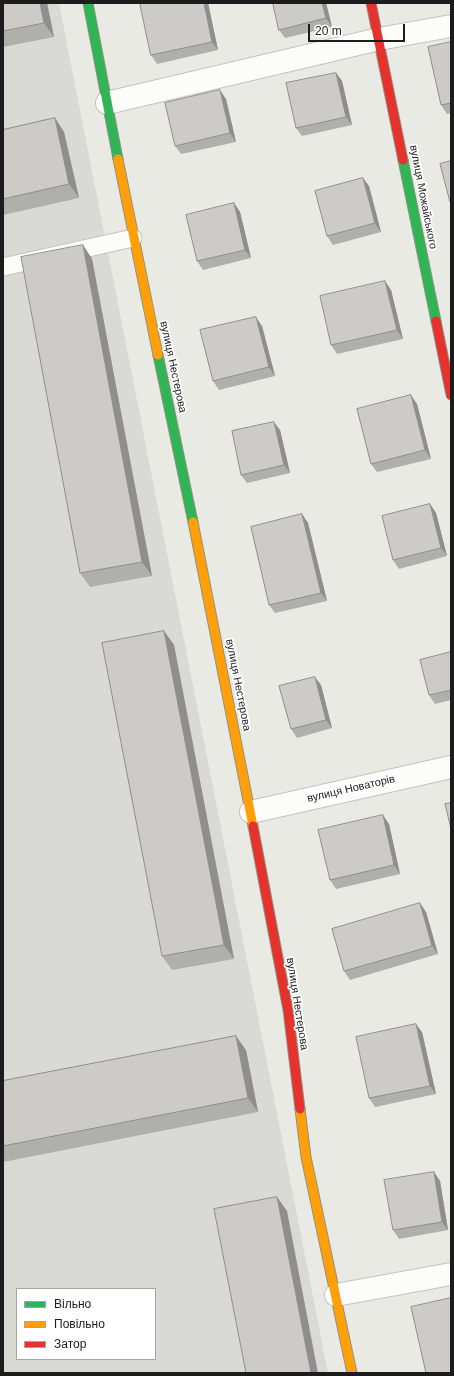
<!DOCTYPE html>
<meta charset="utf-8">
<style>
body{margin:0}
#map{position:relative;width:454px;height:1376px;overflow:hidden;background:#eaeae5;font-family:Helvetica,sans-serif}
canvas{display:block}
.frame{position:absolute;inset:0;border:4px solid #1c1c1c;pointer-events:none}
.legend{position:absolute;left:16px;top:1288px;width:140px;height:72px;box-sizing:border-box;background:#fff;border:1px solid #a4a4a4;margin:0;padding:5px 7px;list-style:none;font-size:12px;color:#1c1c1c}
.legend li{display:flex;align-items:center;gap:8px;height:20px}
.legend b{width:20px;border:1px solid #a4a4a4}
.scale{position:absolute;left:308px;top:24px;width:97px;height:18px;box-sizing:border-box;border:2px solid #1c1c1c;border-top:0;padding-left:5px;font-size:12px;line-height:14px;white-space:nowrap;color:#1c1c1c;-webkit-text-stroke:3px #fff;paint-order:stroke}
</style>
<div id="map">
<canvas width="454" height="1376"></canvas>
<div class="frame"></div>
<ul class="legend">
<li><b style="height:5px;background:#30b455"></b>Вільно</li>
<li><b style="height:5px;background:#ff9f0a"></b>Повільно</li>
<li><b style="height:5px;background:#e5322d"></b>Затор</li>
</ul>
<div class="scale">20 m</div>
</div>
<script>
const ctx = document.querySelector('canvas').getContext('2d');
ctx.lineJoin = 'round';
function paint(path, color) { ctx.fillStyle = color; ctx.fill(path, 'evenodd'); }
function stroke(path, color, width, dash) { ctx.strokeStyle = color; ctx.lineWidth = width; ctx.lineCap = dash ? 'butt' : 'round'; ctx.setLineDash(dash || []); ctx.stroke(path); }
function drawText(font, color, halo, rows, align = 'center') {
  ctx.font = font + ' Helvetica,sans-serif'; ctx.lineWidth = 3.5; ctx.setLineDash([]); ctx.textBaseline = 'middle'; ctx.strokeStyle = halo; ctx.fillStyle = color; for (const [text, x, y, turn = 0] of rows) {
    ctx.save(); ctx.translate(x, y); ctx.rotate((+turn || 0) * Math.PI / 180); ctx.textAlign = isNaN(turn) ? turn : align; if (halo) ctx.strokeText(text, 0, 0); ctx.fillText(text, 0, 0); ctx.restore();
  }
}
const residential = new Path2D(`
 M 3,3 L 59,3 L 328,1373 L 3,1373 ZM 17,1289 L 155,1289 L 155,1359 L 17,1359 Z`);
const lane = new Path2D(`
 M 3,267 L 133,238`);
const street = new Path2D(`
 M 107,103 L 379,39 L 451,26
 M 251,812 L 451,767
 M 336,1295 L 451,1274`);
const fast = new Path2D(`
 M 88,3 L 118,159
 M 403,160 L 436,321
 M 158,355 L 193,522`);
const slow = new Path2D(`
 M 118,159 L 158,355
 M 193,522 L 253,826
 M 300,1109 L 306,1157 L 352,1373`);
const jam = new Path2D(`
 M 371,3 L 403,160
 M 436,321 L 451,395
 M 253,826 L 288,1010 L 300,1109`);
const wall = new Path2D(`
 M 3,3 L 47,3 L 54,37 L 3,47 Z
 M 140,3 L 208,3 L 218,50 L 157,64 L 151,55 Z
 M 273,3 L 326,3 L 332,27 L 285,38 L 279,30 Z
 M 451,42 L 451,113 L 447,114 L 441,105 Z
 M 336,73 L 342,81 L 352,125 L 302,136 L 296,128 Z
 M 226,99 L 236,142 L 181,154 L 175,146 Z
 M 55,118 L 64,132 L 79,198 L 3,215 L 3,130 Z
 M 369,186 L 381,232 L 333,245 L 327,236 Z
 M 234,203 L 240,212 L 251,258 L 203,270 L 197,261 Z
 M 83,245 L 92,259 L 152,576 L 90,587 L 80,573 Z
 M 391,290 L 403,339 L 337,354 L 331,345 Z
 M 262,326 L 275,376 L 219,390 L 213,381 Z
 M 417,404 L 431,459 L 377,472 L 371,464 Z
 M 280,430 L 290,473 L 247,483 L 241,475 Z
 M 430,504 L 436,513 L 447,556 L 399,569 L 393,560 Z
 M 302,514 L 308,523 L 327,601 L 275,613 L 269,605 Z
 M 164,631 L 174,645 L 234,959 L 172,970 L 162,956 Z
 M 451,652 L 451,700 L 435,704 L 429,695 Z
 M 321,685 L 332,728 L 297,738 L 291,729 Z
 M 389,824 L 400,874 L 336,889 L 330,880 Z
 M 420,903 L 426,912 L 438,954 L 350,980 L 344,971 Z
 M 422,1032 L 436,1094 L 375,1107 L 369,1098 Z
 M 246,1050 L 258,1112 L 3,1162 L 3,1081 Z
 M 434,1172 L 440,1181 L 448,1230 L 399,1239 L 393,1230 Z`);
const shadedWall = new Path2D(`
 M 40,3 L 47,3 L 54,37 L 44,23 Z
 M 204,3 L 208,3 L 218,50 L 212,42 Z
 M 322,3 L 326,3 L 332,27 L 326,18 Z
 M 336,73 L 342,81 L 352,125 L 346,117 Z
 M 220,90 L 226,99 L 236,142 L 230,133 Z
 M 55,118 L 64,132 L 79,198 L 69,184 Z
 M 363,178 L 369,186 L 381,232 L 375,223 Z
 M 234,203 L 240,212 L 251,258 L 245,250 Z
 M 83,245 L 92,259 L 152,576 L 142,562 Z
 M 385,281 L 391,290 L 403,339 L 397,330 Z
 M 256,317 L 262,326 L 275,376 L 269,367 Z
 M 411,395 L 417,404 L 431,459 L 425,450 Z
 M 274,422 L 280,430 L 290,473 L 284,465 Z
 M 430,504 L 436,513 L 447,556 L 441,548 Z
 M 302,514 L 308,523 L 327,601 L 321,593 Z
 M 164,631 L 174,645 L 234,959 L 224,945 Z
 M 315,677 L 321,685 L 332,728 L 326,720 Z
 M 383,815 L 389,824 L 400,874 L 394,865 Z
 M 420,903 L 426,912 L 438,954 L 432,946 Z
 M 416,1024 L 422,1032 L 436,1094 L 430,1086 Z
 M 236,1036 L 246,1050 L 258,1112 L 248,1098 Z
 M 434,1172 L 440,1181 L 448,1230 L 442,1222 Z
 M 277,1197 L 287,1211 L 318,1373 L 311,1373 Z`);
const building = new Path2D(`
 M 3,3 L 40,3 L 44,23 L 3,31 Z
 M 140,3 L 204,3 L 212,42 L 151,55 Z
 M 273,3 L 322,3 L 326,18 L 279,30 Z
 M 451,42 L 451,103 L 441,105 L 428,47 Z
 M 336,73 L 346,117 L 296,128 L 286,83 Z
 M 220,90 L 230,133 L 175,146 L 165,103 Z
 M 55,118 L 69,184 L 3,199 L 3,130 Z
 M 451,161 L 451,202 L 450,202 L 440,164 Z
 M 363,178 L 375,223 L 327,236 L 315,191 Z
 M 234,203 L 245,250 L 197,261 L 186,215 Z
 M 83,245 L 142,562 L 80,573 L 21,257 Z
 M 385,281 L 397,330 L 331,345 L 320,296 Z
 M 256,317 L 269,367 L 213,381 L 200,330 Z
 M 411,395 L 425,450 L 371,464 L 357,409 Z
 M 274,422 L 284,465 L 241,475 L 232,431 Z
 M 430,504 L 441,548 L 393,560 L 382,516 Z
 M 302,514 L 321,593 L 269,605 L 251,527 Z
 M 164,631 L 224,945 L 162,956 L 102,643 Z
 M 451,652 L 451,690 L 429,695 L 420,660 Z
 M 315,677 L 326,720 L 291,729 L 279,686 Z
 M 451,803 L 451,829 L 445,804 Z
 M 383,815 L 394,865 L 330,880 L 318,830 Z
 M 420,903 L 432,946 L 344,971 L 332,929 Z
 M 416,1024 L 430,1086 L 369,1098 L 356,1037 Z
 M 236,1036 L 248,1098 L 3,1146 L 3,1081 Z
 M 434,1172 L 442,1222 L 393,1230 L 384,1180 Z
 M 277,1197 L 311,1373 L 246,1373 L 214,1209 Z
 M 451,1298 L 451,1373 L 426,1373 L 411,1307 Z`);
const streetNames = [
 ["вулиця Можайського",423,197,79],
 ["вулиця Нестерова",173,367,78],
 ["вулиця Нестерова",238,685,79],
 ["вулиця Новаторів",351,789,-13],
 ["вулиця Нестерова",297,1004,81]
];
paint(residential, '#d9d9d6');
stroke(lane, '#c3c3c1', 19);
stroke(street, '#c3c3c1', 24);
stroke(fast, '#8f947e', 11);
stroke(slow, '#8f947e', 11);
stroke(jam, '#8f947e', 11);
stroke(lane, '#fcfcfb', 17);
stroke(street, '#fcfcfb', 22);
stroke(fast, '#30b455', 9);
stroke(slow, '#ff9f0a', 9);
stroke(jam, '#e5322d', 9);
paint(wall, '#afafac');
paint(shadedWall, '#8f8e8c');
paint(building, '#cccbc8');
stroke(building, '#8f8e8c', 1);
drawText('11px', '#1c1c1c', '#fff', streetNames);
</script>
